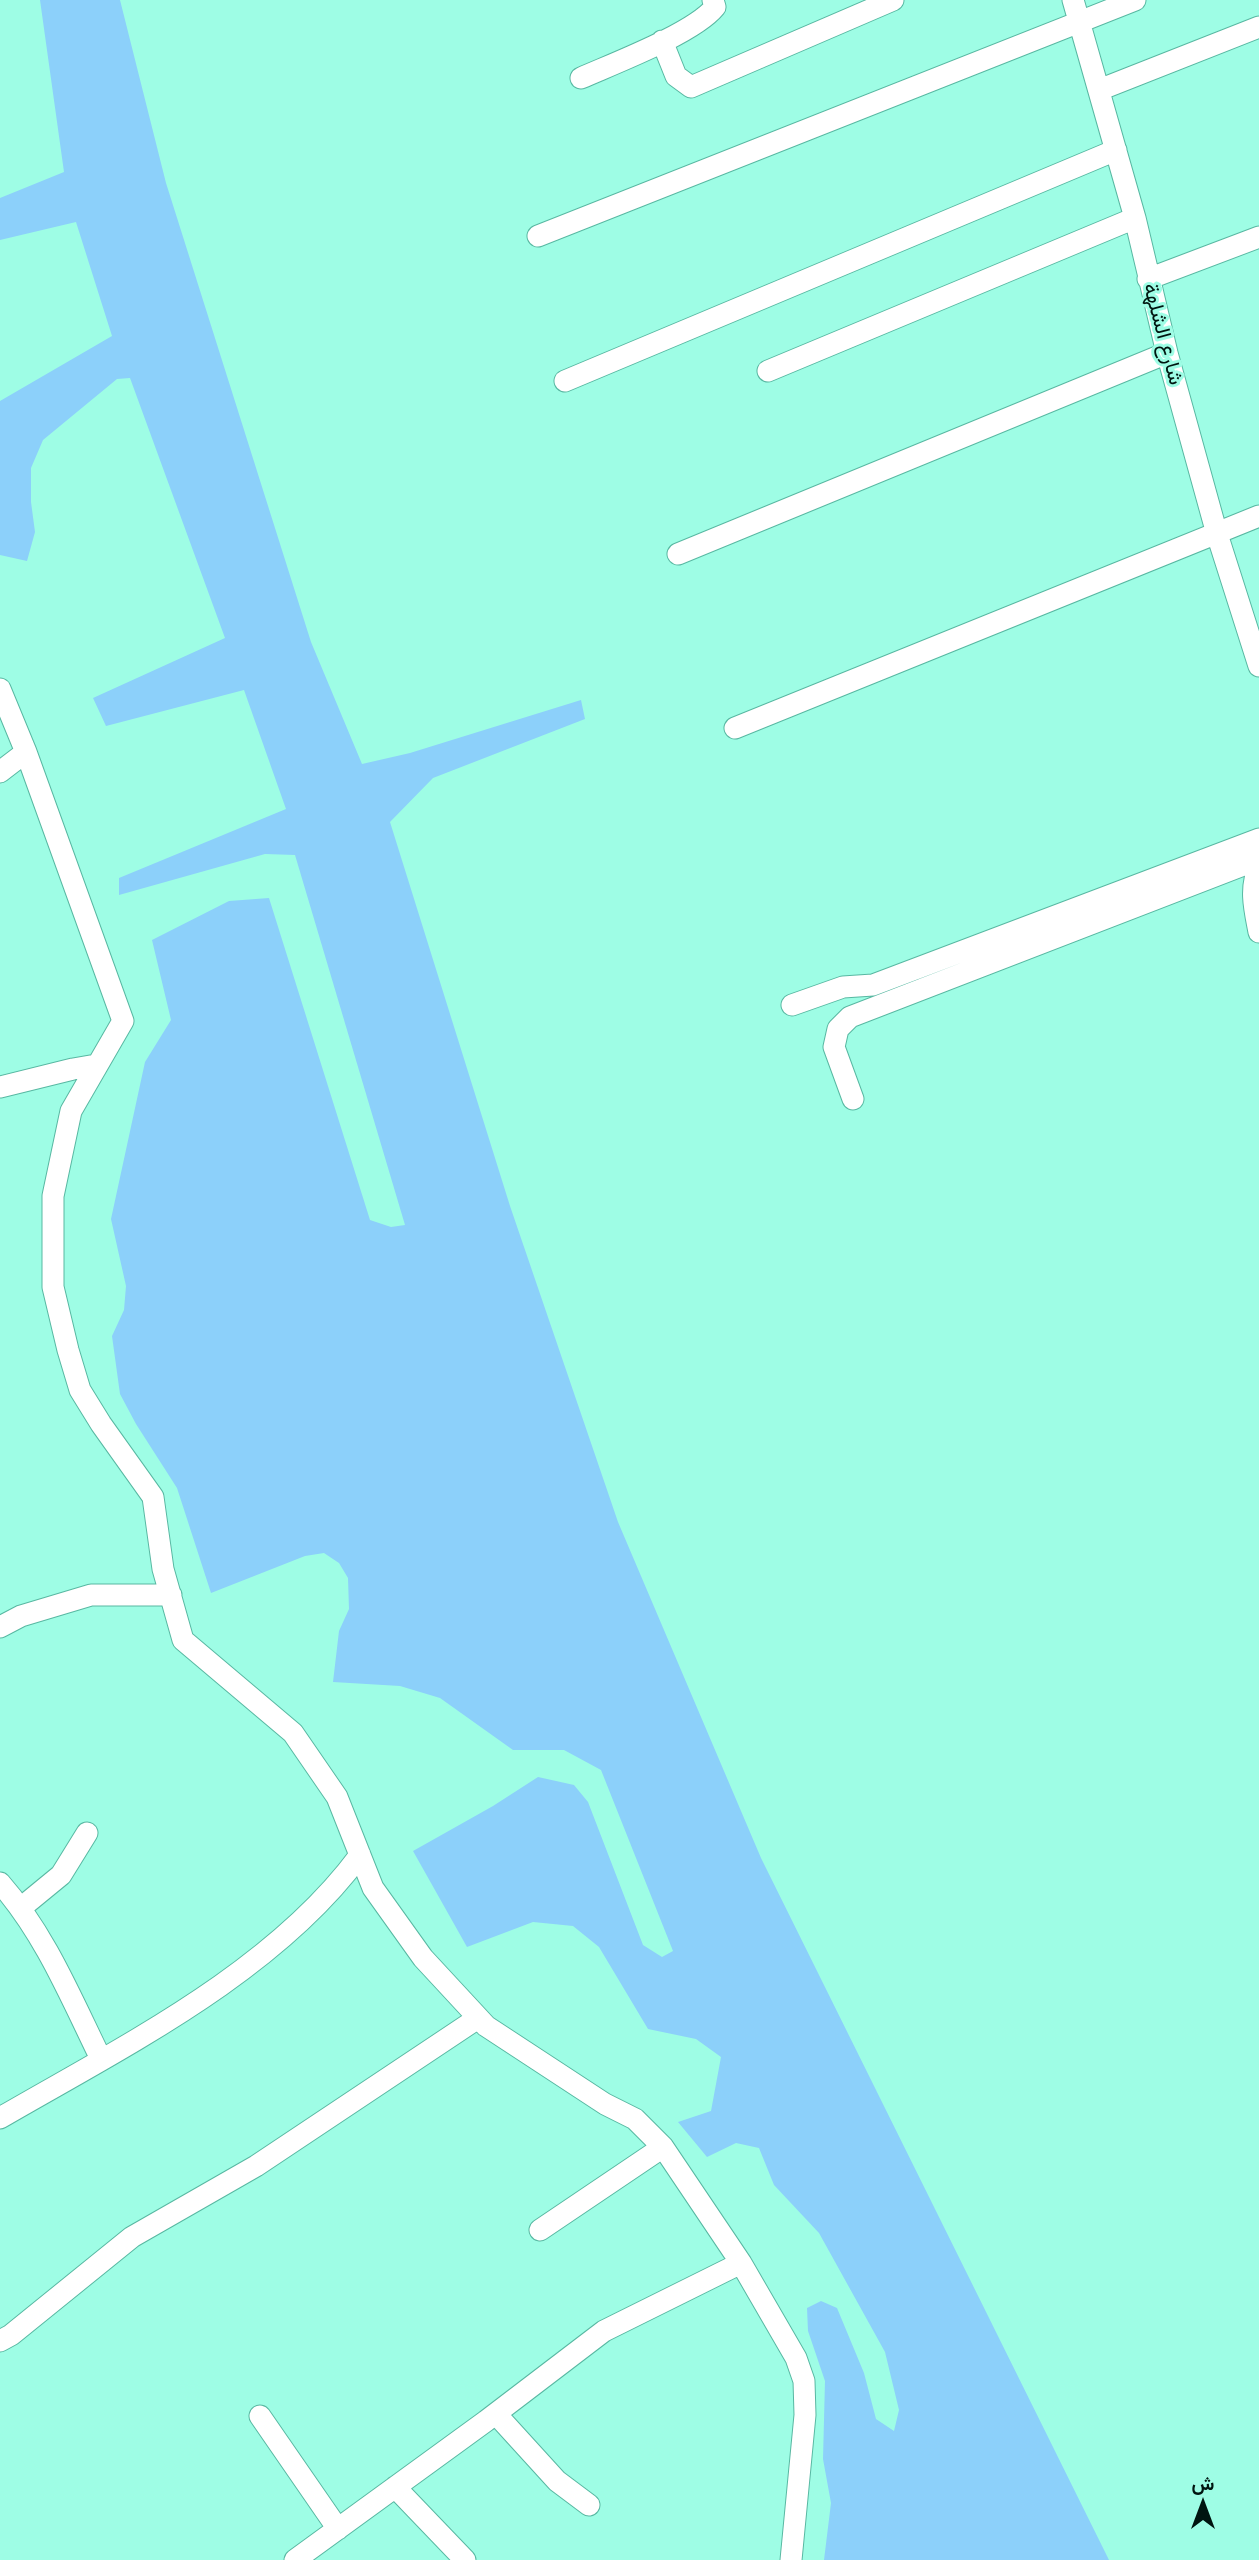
<!DOCTYPE html>
<meta charset="utf-8">
<style>
body{margin:0}
#map{position:relative;width:1259px;height:2560px;overflow:hidden;background:#9efde5;font-family:Raleway,Vazirmatn,sans-serif}
canvas{display:block}
.north{position:absolute;left:1168px;top:2469px;width:70px;height:70px;-webkit-text-stroke:5px #9efde5;paint-order:stroke;rotate:0deg;font-size:19px;font-weight:700;line-height:28px;text-align:center;color:#001510}
.north::after{content:'';display:block;margin:auto;width:24px;height:32px;background:#001510;clip-path:polygon(50% 0,100% 100%,50% 72%,0 100%)}
</style>
<div id="map">
<canvas width="1259" height="2560"></canvas>
<div class="north">ش</div>
</div>
<script>
const ctx = document.querySelector('canvas').getContext('2d');
ctx.lineJoin = 'round';
function paint(path, color) { ctx.fillStyle = color; ctx.fill(path, 'evenodd'); }
function stroke(path, color, width, dash) { ctx.strokeStyle = color; ctx.lineWidth = width; ctx.lineCap = dash ? 'butt' : 'round'; ctx.setLineDash(dash || []); ctx.stroke(path); }
function drawText(font, color, halo, rows, align = 'center') {
  ctx.font = font + ' Raleway,Vazirmatn,sans-serif'; ctx.lineWidth = 6; ctx.setLineDash([]); ctx.textBaseline = 'middle'; ctx.strokeStyle = halo; ctx.fillStyle = color; for (const [text, x, y, turn = 0] of rows) {
    ctx.save(); ctx.translate(x, y); ctx.rotate((+turn || 0) * Math.PI / 180); ctx.textAlign = isNaN(turn) ? turn : align; if (halo) ctx.strokeText(text, 0, 0); ctx.fillText(text, 0, 0); ctx.restore();
  }
}
const water = new Path2D(`
 M 40,0 L 120,0 L 166,183 L 311,642 L 362,764 L 410,753 L 581,700 L 585,719 L 433,778 L 390,822 L 510,1206 L 618,1522 L 761,1858 L 1109,2560 L 824,2560 L 831,2503 L 823,2459 L 825,2381 L 808,2331 L 807,2308 L 821,2301 L 837,2308 L 864,2373 L 876,2419 L 894,2431 L 899,2410 L 885,2352 L 819,2233 L 774,2185 L 759,2148 L 736,2143 L 707,2157 L 678,2122 L 711,2111 L 721,2057 L 696,2039 L 648,2029 L 599,1947 L 573,1926 L 533,1922 L 467,1947 L 413,1851 L 493,1806 L 538,1777 L 574,1785 L 588,1802 L 643,1945 L 662,1957 L 673,1951 L 601,1770 L 564,1750 L 513,1750 L 440,1698 L 400,1686 L 333,1682 L 339,1631 L 349,1609 L 348,1578 L 339,1563 L 324,1553 L 305,1556 L 211,1593 L 177,1488 L 136,1424 L 120,1394 L 112,1336 L 124,1310 L 126,1286 L 111,1219 L 145,1062 L 171,1020 L 152,940 L 229,901 L 269,898 L 370,1220 L 391,1227 L 405,1225 L 295,855 L 265,854 L 119,895 L 119,878 L 286,809 L 244,690 L 106,726 L 93,698 L 225,638 L 130,378 L 117,379 L 43,440 L 31,468 L 31,502 L 35,532 L 27,561 L 0,555 L 0,401 L 112,336 L 76,222 L 0,240 L 0,198 L 64,172 Z`);
const street = new Path2D(`
 M 1073,0 L 1135,218 L 1167,353 L 1217,534 L 1259,666
 M 662,41 L 676,76 L 691,87 L 893,0
 M 581,78 C 615,63 694,33 715,7 L 713,0
 M 1099,90 L 1259,27
 M 538,236 L 1135,0
 M 1148,279 L 1259,237
 M 768,371 L 1135,218
 M 565,381 L 1116,150
 M 678,554 L 1167,353
 M 0,689 L 26,752 L 123,1021 L 71,1111 L 53,1196 L 53,1287 L 68,1350 L 80,1390 L 101,1424 L 153,1497 L 163,1569 L 183,1640 L 293,1733 L 337,1797 L 373,1888 L 423,1958 L 486,2026 L 605,2104 L 635,2119 L 663,2147 L 741,2263 L 796,2358 L 804,2381 L 805,2415 L 791,2560
 M 735,728 L 1259,516
 M 0,772 L 26,752
 M 1259,868 C 1249,888 1255,911 1259,932
 M 792,1005 L 843,987 L 873,985 L 1259,839
 M 0,1087 L 73,1069 L 96,1065
 M 853,1099 L 834,1047 L 838,1029 L 850,1017 L 1259,859
 M 0,1627 L 21,1616 L 91,1595 L 171,1595
 M 0,1883 C 45,1934 71,1998 101,2059
 M 22,1907 L 61,1875 L 87,1833
 M 0,2118 C 124,2046 274,1972 360,1855
 M 540,2230 L 663,2147
 M 0,2341 L 11,2335 L 132,2237 L 256,2166 L 478,2018
 M 496,2414 L 557,2481 L 589,2505
 M 260,2416 L 338,2529
 M 395,2487 L 465,2560
 M 295,2560 L 486,2421 L 604,2331 L 741,2263`);
const streetNames = [
 ["شارع الشلهة",1163,334,75]
];
paint(water, '#8cd0fa');
stroke(street, '#58b8a2', 23);
stroke(street, '#fff', 21);
drawText('21px', '#001510', '#9efde5', streetNames);
</script>
